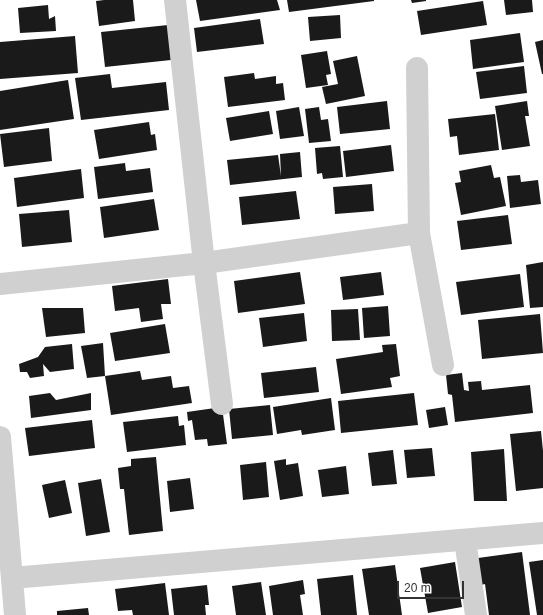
<!DOCTYPE html>
<style>
body{margin:0}
#map{position:relative;width:543px;height:615px;overflow:hidden;background:#fff;font-family:Arial,sans-serif}
canvas{display:block}
.scale{position:absolute;left:397px;top:581px;width:67px;height:18px;box-sizing:border-box;border:2px solid #333;border-top:0;padding-left:5px;font-size:12px;line-height:14px;white-space:nowrap;color:#333;-webkit-text-stroke:3px #fff;paint-order:stroke}
</style>
<div id="map">
<canvas width="543" height="615"></canvas>
<div class="scale">20 m</div>
</div>
<script>
const ctx = document.querySelector('canvas').getContext('2d');
ctx.lineJoin = 'round';
function paint(path, color) { ctx.fillStyle = color; ctx.fill(path, 'evenodd'); }
function stroke(path, color, width, dash) { ctx.strokeStyle = color; ctx.lineWidth = width; ctx.lineCap = dash ? 'butt' : 'round'; ctx.setLineDash(dash || []); ctx.stroke(path); }
const building = new Path2D(`
 M 104,0 L 133,0 L 135,21 L 99,26 L 96,1 Z
 M 196,0 L 277,0 L 280,10 L 200,21 Z
 M 287,0 L 374,0 L 374,1 L 289,12 Z
 M 411,0 L 426,0 L 426,1 L 412,3 Z
 M 504,0 L 532,0 L 533,12 L 506,15 Z
 M 483,1 L 487,25 L 421,35 L 417,11 Z
 M 48,5 L 49,19 L 55,16 L 56,31 L 20,33 L 18,8 Z
 M 340,15 L 341,38 L 310,41 L 308,17 Z
 M 260,19 L 264,44 L 197,52 L 194,28 Z
 M 168,25 L 171,60 L 105,67 L 101,32 Z
 M 520,33 L 524,62 L 473,69 L 470,40 Z
 M 75,36 L 78,73 L 0,79 L 0,42 Z
 M 543,40 L 543,74 L 542,74 L 535,42 Z
 M 327,51 L 331,74 L 326,75 L 328,85 L 306,88 L 301,55 Z
 M 357,56 L 365,96 L 326,104 L 322,87 L 338,84 L 333,61 Z
 M 524,66 L 527,93 L 480,99 L 476,72 Z
 M 254,73 L 255,79 L 276,76 L 276,84 L 283,83 L 285,100 L 228,107 L 224,77 Z
 M 110,74 L 112,88 L 166,82 L 169,110 L 81,120 L 75,78 Z
 M 68,80 L 74,119 L 0,130 L 0,91 Z
 M 387,101 L 390,129 L 340,134 L 337,107 Z
 M 527,101 L 529,116 L 525,116 L 530,146 L 502,150 L 495,106 Z
 M 299,107 L 304,136 L 280,139 L 276,111 Z
 M 319,107 L 321,120 L 328,119 L 331,141 L 309,143 L 305,109 Z
 M 269,111 L 273,134 L 230,141 L 226,118 Z
 M 495,114 L 499,150 L 459,155 L 457,136 L 450,137 L 448,119 Z
 M 149,122 L 151,135 L 155,134 L 157,150 L 99,159 L 94,130 Z
 M 49,128 L 52,161 L 4,167 L 0,134 Z
 M 391,145 L 394,171 L 346,177 L 343,151 Z
 M 340,146 L 343,177 L 323,179 L 322,173 L 317,174 L 315,148 Z
 M 300,152 L 302,177 L 230,185 L 227,160 L 278,155 L 281,176 L 280,154 Z
 M 125,163 L 126,171 L 150,168 L 153,192 L 98,199 L 94,167 Z
 M 491,165 L 494,178 L 500,177 L 506,206 L 461,215 L 455,183 L 461,182 L 459,171 Z
 M 81,169 L 84,198 L 17,207 L 14,178 Z
 M 520,175 L 521,182 L 538,180 L 541,204 L 510,208 L 507,176 Z
 M 372,184 L 374,211 L 335,214 L 333,187 Z
 M 296,191 L 300,219 L 242,225 L 239,197 Z
 M 154,199 L 159,230 L 104,238 L 100,207 Z
 M 69,210 L 72,242 L 22,247 L 19,214 Z
 M 508,215 L 512,244 L 461,250 L 457,221 Z
 M 543,262 L 543,307 L 530,308 L 526,265 Z
 M 300,272 L 305,304 L 238,313 L 234,281 Z
 M 381,272 L 384,295 L 343,300 L 340,277 Z
 M 520,274 L 524,307 L 461,315 L 456,282 Z
 M 168,279 L 171,304 L 161,304 L 163,319 L 141,322 L 139,308 L 115,311 L 112,286 Z
 M 388,306 L 390,336 L 364,338 L 362,308 Z
 M 42,308 L 83,308 L 85,333 L 46,337 Z
 M 358,309 L 360,340 L 332,341 L 331,310 Z
 M 304,313 L 307,341 L 263,347 L 259,318 Z
 M 540,314 L 543,353 L 482,359 L 478,320 Z
 M 165,324 L 170,353 L 115,361 L 110,333 Z
 M 103,343 L 105,376 L 140,371 L 142,380 L 171,376 L 173,388 L 189,386 L 192,403 L 111,415 L 105,376 L 87,378 L 81,346 Z
 M 72,344 L 74,369 L 50,372 L 43,364 L 44,376 L 30,378 L 27,372 L 20,372 L 19,364 L 38,357 L 45,347 Z
 M 396,344 L 400,376 L 390,378 L 392,387 L 341,394 L 336,359 L 383,352 L 382,345 Z
 M 316,367 L 319,392 L 264,398 L 261,373 Z
 M 462,373 L 464,390 L 469,391 L 468,382 L 481,381 L 482,390 L 530,385 L 533,413 L 455,422 L 452,395 L 448,394 L 446,375 Z
 M 50,393 L 56,400 L 91,393 L 91,410 L 31,418 L 29,396 Z
 M 414,393 L 418,425 L 341,433 L 338,401 Z
 M 331,398 L 335,430 L 302,435 L 301,430 L 277,434 L 273,407 Z
 M 270,405 L 273,435 L 232,439 L 229,409 Z
 M 222,407 L 227,444 L 208,446 L 207,439 L 195,440 L 192,420 L 188,421 L 187,412 Z
 M 445,407 L 448,425 L 429,428 L 426,410 Z
 M 178,416 L 179,426 L 184,425 L 186,445 L 127,452 L 123,422 Z
 M 92,420 L 95,448 L 29,456 L 25,428 Z
 M 541,431 L 543,451 L 543,488 L 516,491 L 510,434 Z
 M 432,448 L 435,476 L 407,478 L 404,450 Z
 M 504,449 L 507,501 L 474,501 L 471,452 Z
 M 393,450 L 397,484 L 372,486 L 368,453 Z
 M 156,457 L 163,531 L 129,535 L 124,489 L 120,489 L 118,468 L 131,466 L 131,459 Z
 M 286,459 L 286,465 L 298,463 L 303,496 L 280,500 L 274,461 Z
 M 266,462 L 269,497 L 243,500 L 240,465 Z
 M 346,466 L 349,494 L 322,497 L 318,470 Z
 M 190,478 L 194,509 L 170,512 L 167,481 Z
 M 101,479 L 110,532 L 86,536 L 78,483 Z
 M 65,480 L 72,513 L 49,518 L 42,485 Z
 M 522,552 L 530,615 L 489,615 L 485,584 L 481,585 L 478,558 Z
 M 543,560 L 543,615 L 537,615 L 529,562 Z
 M 455,562 L 462,607 L 428,613 L 420,568 Z
 M 395,565 L 402,615 L 369,615 L 362,569 Z
 M 353,575 L 357,615 L 321,615 L 317,579 Z
 M 303,580 L 305,594 L 300,595 L 303,615 L 273,615 L 269,586 Z
 M 261,582 L 266,615 L 236,615 L 232,586 Z
 M 165,583 L 169,615 L 133,615 L 132,610 L 118,611 L 115,589 Z
 M 207,585 L 209,605 L 205,605 L 206,615 L 174,615 L 171,589 Z
 M 88,608 L 89,615 L 57,615 L 57,611 Z`);
const street = new Path2D(`
 M 175,0 L 204,263 L 222,404
 M 417,68 L 419,233 L 443,365
 M 0,284 L 204,263 L 419,233
 M 0,437 L 15,615
 M 465,540 L 476,615
 M 12,578 L 543,533`);
paint(building, '#1a1a1a');
stroke(street, '#d0d0d0', 22);
</script>
